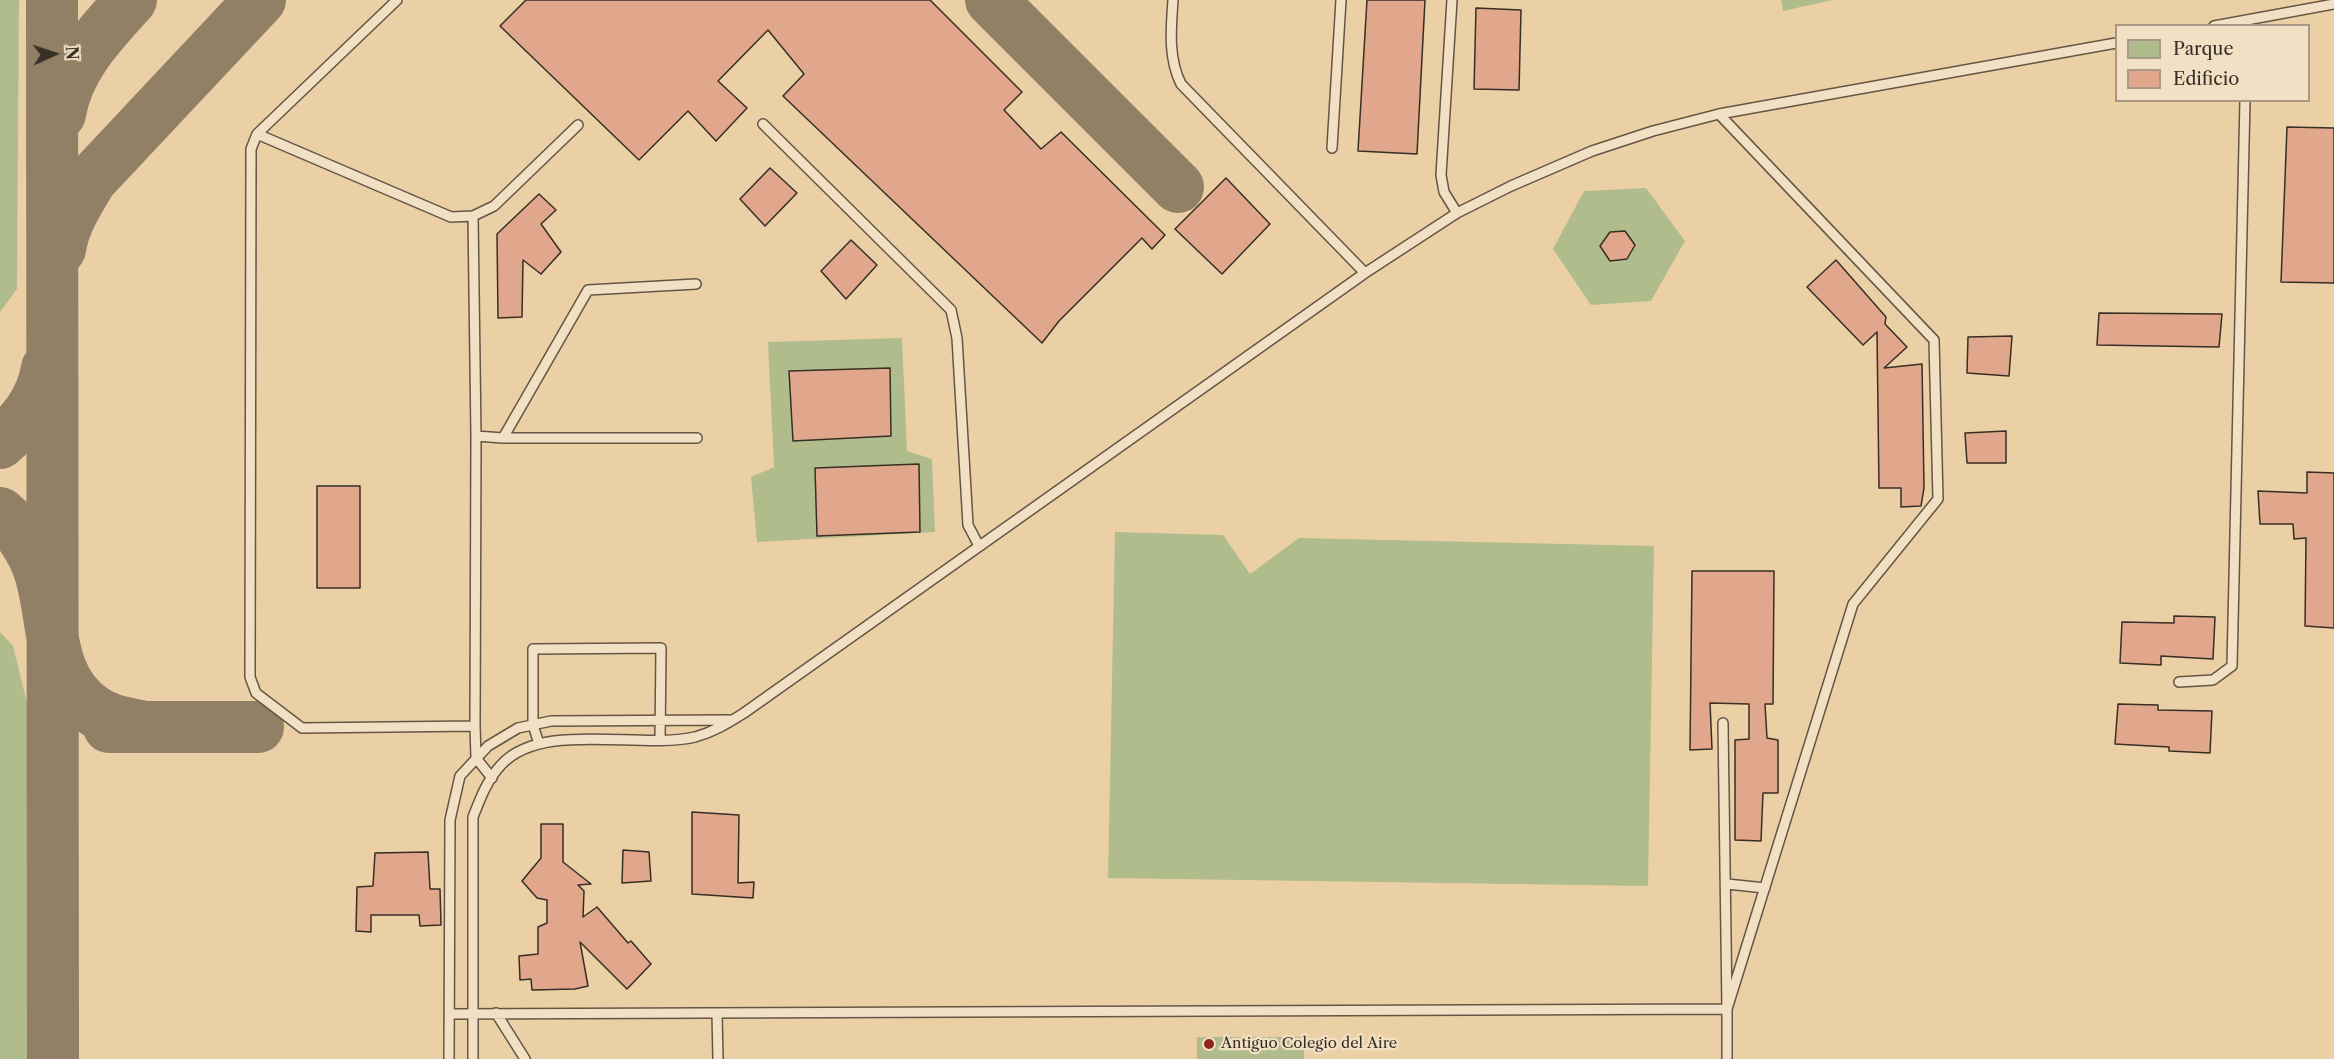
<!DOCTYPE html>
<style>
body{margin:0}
#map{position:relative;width:2334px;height:1059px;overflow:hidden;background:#ebd0a6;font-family:"Libre Caslon Text",serif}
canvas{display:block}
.legend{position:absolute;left:2115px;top:24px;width:195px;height:78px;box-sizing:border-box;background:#f2e0c5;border:2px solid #a79985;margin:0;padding:8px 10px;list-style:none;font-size:18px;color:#372e25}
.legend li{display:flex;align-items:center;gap:12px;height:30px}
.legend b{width:30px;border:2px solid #a79985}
.north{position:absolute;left:24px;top:24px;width:60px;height:60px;-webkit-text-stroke:4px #f2e0c5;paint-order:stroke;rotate:87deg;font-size:16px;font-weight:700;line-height:24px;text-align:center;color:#372e25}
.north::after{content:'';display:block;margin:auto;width:21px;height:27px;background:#372e25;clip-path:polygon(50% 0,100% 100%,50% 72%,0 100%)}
</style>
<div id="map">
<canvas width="2334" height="1059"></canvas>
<ul class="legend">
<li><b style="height:16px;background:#b1bc8c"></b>Parque</li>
<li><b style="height:16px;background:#e1a78d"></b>Edificio</li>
</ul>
<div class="north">N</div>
</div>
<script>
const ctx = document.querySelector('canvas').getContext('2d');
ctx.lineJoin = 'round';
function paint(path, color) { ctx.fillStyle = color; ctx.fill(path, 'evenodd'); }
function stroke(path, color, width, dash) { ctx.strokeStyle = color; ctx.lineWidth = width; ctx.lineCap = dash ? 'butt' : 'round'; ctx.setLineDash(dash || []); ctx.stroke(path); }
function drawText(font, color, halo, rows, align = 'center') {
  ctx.font = font + ' "Libre Caslon Text",serif'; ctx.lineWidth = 4.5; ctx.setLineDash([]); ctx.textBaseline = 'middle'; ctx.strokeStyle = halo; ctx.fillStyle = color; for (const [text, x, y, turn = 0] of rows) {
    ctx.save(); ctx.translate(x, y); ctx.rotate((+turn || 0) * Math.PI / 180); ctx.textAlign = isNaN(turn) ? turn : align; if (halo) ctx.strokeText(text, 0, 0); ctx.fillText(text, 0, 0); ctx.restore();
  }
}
const green = new Path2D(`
 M 0,0 L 19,0 L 17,289 L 0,312 Z
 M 1781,0 L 1832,0 L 1783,11 Z
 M 1646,188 L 1685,241 L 1651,301 L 1591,305 L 1553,249 L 1584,191 Z
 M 902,338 L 907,451 L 932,459 L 935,532 L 757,542 L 751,477 L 774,467 L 768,342 Z
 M 1115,532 L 1223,535 L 1250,574 L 1299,538 L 1654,546 L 1648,886 L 1108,878 Z
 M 0,632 L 13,646 L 29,710 L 30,1059 L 0,1059 Z
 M 1197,1037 L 1304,1037 L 1304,1059 L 1197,1059 Z`);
const taxiway = new Path2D(`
 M 52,0 L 53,1059
 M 991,0 L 1178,187
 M 60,114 C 67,68 101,33 131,0
 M 60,249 C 64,223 78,202 91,180 L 260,0
 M 0,443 C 24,422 42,400 47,368
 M 0,513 C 18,528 33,550 40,573 C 55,621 46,678 93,710 C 108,721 127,723 145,727
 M 109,727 L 258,727`);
const building = new Path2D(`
 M 526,0 L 930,0 L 1022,92 L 1004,110 L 1041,149 L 1061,132 L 1165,235 L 1152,249 L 1142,238 L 1059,321 L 1042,343 L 783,96 L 804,74 L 768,30 L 718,81 L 747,108 L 716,141 L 688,111 L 639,160 L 500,26 Z
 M 1367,0 L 1425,0 L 1417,154 L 1358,151 Z
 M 1476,8 L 1521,10 L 1519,90 L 1474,89 Z
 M 2287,127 L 2334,128 L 2334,283 L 2281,282 Z
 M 770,168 L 797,193 L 765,226 L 740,199 Z
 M 1226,178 L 1270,224 L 1222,274 L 1175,229 Z
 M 539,194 L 556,210 L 541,224 L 561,252 L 541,274 L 523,260 L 522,317 L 498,318 L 497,234 Z
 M 1625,231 L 1635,245 L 1627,259 L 1610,261 L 1600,246 L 1610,232 Z
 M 851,240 L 877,265 L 846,299 L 821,271 Z
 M 1836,260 L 1886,317 L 1885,324 L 1907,347 L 1884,368 L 1922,364 L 1924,488 L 1921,506 L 1901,507 L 1901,488 L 1879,488 L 1877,332 L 1863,345 L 1807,287 Z
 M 2099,313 L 2222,314 L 2219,347 L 2097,345 Z
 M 2012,336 L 2009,376 L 1967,373 L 1968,337 Z
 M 890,368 L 891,436 L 793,441 L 789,371 Z
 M 2006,431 L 2006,463 L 1967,463 L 1965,433 Z
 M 919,464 L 920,532 L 817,536 L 815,468 Z
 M 2307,472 L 2334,473 L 2334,628 L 2305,626 L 2306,538 L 2294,539 L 2293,524 L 2260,524 L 2258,491 L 2307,493 Z
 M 317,486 L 360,486 L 360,588 L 317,588 Z
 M 1692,571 L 1774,571 L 1773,704 L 1765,704 L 1767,738 L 1778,740 L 1778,793 L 1763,793 L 1761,841 L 1735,840 L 1735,740 L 1749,739 L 1749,704 L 1710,703 L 1712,749 L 1690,750 Z
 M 2174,616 L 2215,617 L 2213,659 L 2161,656 L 2161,665 L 2120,663 L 2122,622 L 2174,623 Z
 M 2118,704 L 2158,705 L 2158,710 L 2212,711 L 2210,753 L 2169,751 L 2169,747 L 2115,744 Z
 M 692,812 L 739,815 L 738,883 L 754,882 L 753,898 L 692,894 Z
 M 541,824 L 563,824 L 563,862 L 591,884 L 578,885 L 584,891 L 583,917 L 597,907 L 628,943 L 631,941 L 651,964 L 627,989 L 580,942 L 588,986 L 575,989 L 532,990 L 531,979 L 520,980 L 519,956 L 538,954 L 538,927 L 547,923 L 547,900 L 537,898 L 522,881 L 541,858 Z
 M 623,850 L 649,852 L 651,881 L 622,883 Z
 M 428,852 L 430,889 L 440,889 L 441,925 L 420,926 L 419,915 L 371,915 L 371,932 L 356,931 L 357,887 L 373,886 L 375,853 Z`);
const lane = new Path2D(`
 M 397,0 L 257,134 L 251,149 L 250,677 L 256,693 L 302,728 L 475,726
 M 1173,0 C 1171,29 1168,58 1181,84 L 1365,273
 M 1452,0 L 1441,175 L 1444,192 L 1457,213
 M 2214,26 L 2334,4
 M 1719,114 L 1934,340 L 1938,499 L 1853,604 L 1727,1009 L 1727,1059
 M 763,124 L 951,310 L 957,338 L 968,525 L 979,546
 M 257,134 L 451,217 L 473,216 L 494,206 L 578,125
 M 1332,148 L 1341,0
 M 473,216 L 476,436 L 475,726 L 476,758 L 492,778
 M 476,436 L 503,438 L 697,438
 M 503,438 L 588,290 L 696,284
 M 2179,682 L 2213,680 L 2232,666 L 2245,100
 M 539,744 L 533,725 L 533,649 L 661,648 L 660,740
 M 1727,884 L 1765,888
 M 496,1013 L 525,1059
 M 717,1013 L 718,1059
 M 449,1014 L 1727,1009 L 1723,723
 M 449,1059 L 450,820 L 460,776 L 488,746 L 518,728 L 551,721 L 730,720
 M 473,1059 L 473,817 C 480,799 487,780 501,765 C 542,720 640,750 695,737 C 714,732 728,723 744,713 L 1365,273 L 1457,213 L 1511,186 L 1592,151 L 1653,131 L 1719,114 L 2116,43`);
const markers = [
 [1209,1044,6,"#8f2418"]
];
const poiNames = [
 ["Antiguo Colegio del Aire",1221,1044]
];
paint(green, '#b1bc8c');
stroke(taxiway, '#917f66', 52);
paint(building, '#e1a78d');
stroke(building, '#372e25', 1.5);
stroke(lane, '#645645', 12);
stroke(lane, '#f2e0c5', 9);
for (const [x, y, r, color] of markers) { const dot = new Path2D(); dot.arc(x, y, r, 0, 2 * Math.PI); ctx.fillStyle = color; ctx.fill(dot); stroke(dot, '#f2e0c5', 2); }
drawText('15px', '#372e25', '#f2e0c5', poiNames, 'left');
</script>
